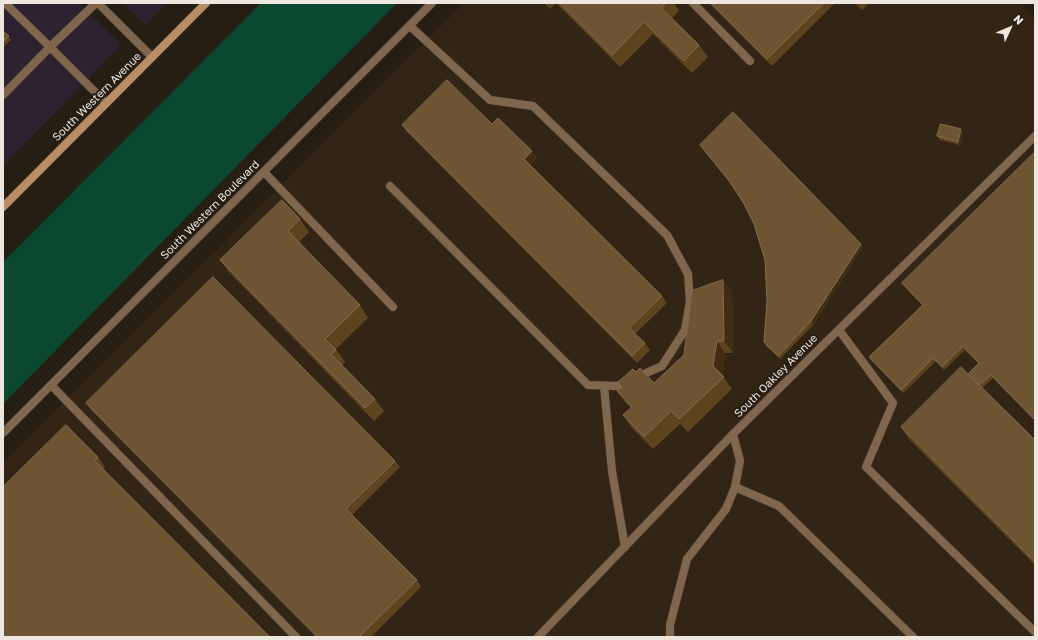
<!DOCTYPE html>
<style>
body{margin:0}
#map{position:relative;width:1038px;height:640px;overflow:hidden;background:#271e13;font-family:"Golos Text",sans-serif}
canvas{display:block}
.frame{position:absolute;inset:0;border:4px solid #ede7df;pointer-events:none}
.north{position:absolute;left:990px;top:8px;width:40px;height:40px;-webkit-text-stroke:3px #271e13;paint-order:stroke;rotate:46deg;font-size:11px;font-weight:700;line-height:16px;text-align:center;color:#ede7df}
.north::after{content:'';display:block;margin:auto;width:14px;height:18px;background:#ede7df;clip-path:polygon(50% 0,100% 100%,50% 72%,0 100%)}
</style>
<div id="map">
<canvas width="1038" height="640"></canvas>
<div class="frame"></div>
<div class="north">N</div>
</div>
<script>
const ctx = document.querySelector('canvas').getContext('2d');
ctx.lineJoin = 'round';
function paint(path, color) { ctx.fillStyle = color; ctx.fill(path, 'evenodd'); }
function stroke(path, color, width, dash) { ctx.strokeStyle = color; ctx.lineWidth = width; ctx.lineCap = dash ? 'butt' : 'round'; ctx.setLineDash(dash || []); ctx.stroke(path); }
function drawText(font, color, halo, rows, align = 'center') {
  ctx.font = font + ' "Golos Text",sans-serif'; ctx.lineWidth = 4; ctx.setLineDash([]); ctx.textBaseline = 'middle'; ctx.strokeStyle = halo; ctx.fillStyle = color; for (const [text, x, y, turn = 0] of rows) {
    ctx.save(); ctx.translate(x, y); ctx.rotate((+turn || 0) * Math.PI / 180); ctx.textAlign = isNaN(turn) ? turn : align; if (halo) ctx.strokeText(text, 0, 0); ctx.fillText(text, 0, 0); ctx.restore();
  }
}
const commercial = new Path2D(`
 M 3,3 L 79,3 L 121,45 L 3,166 Z
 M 123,3 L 167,3 L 145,25 Z`);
const built = new Path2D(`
 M 464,3 L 1020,3 L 1035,18 L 1035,637 L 3,637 L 3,463 Z`);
const green = new Path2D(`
 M 261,3 L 397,3 L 3,404 L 3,262 Z`);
const service = new Path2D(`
 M 96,3 L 50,47 L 106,103
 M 693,3 L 750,61
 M 3,95 L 50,47 L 5,3
 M 264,172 L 393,307
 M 390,186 L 588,385 L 617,386 L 662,366 L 685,330 L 690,301 L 688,274 L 667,235 L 533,106 L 490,100 L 410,26
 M 839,330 L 893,403 L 866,467 L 1035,632
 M 51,385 L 296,637
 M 604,386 L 612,471 L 625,547
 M 733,434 L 740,461 L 735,487 L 779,506 L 913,637
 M 538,637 L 733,434 L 1035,136
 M 670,637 L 670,625 L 687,559 L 726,509 L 735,487`);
const minor = new Path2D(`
 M 98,3 L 152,57`);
const tertiary = new Path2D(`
 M 3,433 L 432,3`);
const secondary = new Path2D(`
 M 3,207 L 206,3`);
const wall = new Path2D(`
 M 544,3 L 674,3 L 679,11 L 672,18 L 699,45 L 708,57 L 692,73 L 653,34 L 620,67 L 556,3 L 550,9 Z
 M 709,3 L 835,3 L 772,66 Z
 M 855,3 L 870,3 L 862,10 Z
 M 3,31 L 11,40 L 3,47 Z
 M 492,124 L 532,151 L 537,158 L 530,165 L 662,296 L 667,303 L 635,334 L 645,343 L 650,350 L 637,363 L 407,132 L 402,125 Z
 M 963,133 L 960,145 L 940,140 L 937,136 Z
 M 700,145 L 861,244 L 863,247 L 813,325 L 780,359 L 766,346 L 764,342 L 767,301 L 765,260 L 754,224 L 743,202 L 729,182 Z
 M 1035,152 L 1035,421 L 993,378 L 982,388 L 1035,440 L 1035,565 L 909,439 L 901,427 L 968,374 L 979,364 L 965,350 L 944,370 L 936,361 L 903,393 L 871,360 L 869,357 L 922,305 L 904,286 L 902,283 Z
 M 300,219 L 309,232 L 299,242 L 360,305 L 368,318 L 336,349 L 345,362 L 342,365 L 375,399 L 384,411 L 374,421 L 229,272 L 220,260 Z
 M 723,280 L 732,292 L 733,353 L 725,353 L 722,375 L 732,389 L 688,432 L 680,424 L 653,449 L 632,428 L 623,415 L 631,408 L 626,403 L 617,391 L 622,387 L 618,382 L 636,372 L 654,383 L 684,355 Z
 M 86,403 L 395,461 L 400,467 L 352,515 L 417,580 L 421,587 L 371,637 L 316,637 L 91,410 Z
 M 98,457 L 105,467 L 103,469 L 3,487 Z`);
const shadedWall = new Path2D(`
 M 961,129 L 963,133 L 960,145 L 958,142 Z
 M 532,151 L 537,158 L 529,166 L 524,159 Z
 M 861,244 L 863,247 L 813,325 L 811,321 Z
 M 723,280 L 732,292 L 733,353 L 724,341 Z
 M 717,341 L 725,353 L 722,378 L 713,366 Z`);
const building = new Path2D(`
 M 560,3 L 666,3 L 661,8 L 699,45 L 684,61 L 644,22 L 612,55 Z
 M 711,3 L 824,3 L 767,59 Z
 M 3,31 L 9,36 L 3,42 Z
 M 447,80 L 492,124 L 498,118 L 532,151 L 524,159 L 662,296 L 629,328 L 645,343 L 632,356 L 402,125 Z
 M 733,112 L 861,244 L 811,321 L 778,356 L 764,342 L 767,301 L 765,260 L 754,224 L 743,202 L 728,179 L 700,145 Z
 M 941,124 L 961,129 L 958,142 L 937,136 Z
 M 1035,152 L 1035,420 L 991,375 L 979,385 L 968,374 L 979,363 L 963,346 L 942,367 L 933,358 L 901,390 L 869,357 L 923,305 L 902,283 Z
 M 282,200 L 300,219 L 288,231 L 360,305 L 325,339 L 336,350 L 331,354 L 375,399 L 365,408 L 220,260 Z
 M 213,277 L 395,461 L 346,509 L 417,580 L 359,637 L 318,637 L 86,403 Z
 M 723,280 L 724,341 L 717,341 L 713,366 L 724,377 L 679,419 L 671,411 L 644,437 L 623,415 L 632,407 L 617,391 L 622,387 L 618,382 L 633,369 L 636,372 L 640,368 L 654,383 L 684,355 L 692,291 Z
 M 961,367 L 1035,440 L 1035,562 L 901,427 Z
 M 66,425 L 98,457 L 95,461 L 270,637 L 3,637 L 3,487 Z`);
const streetNames = [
 ["South Western Avenue",97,97,-45],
 ["South Western Boulevard",210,210,-45],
 ["South Oakley Avenue",776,376,-45]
];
paint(commercial, '#2e2230');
paint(built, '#332515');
paint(green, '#0a4830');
stroke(service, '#433a30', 9);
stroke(minor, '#433a30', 9);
stroke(tertiary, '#433a30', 9);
stroke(secondary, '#433a30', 9);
stroke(service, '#81664e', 8);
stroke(minor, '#81664e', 8);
stroke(tertiary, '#81664e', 8);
stroke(secondary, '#b98e67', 8);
paint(wall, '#5e431f');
paint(shadedWall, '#412d12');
paint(building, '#6d5534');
stroke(building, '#816c4f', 1);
drawText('11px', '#ede7df', '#271e13', streetNames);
</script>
